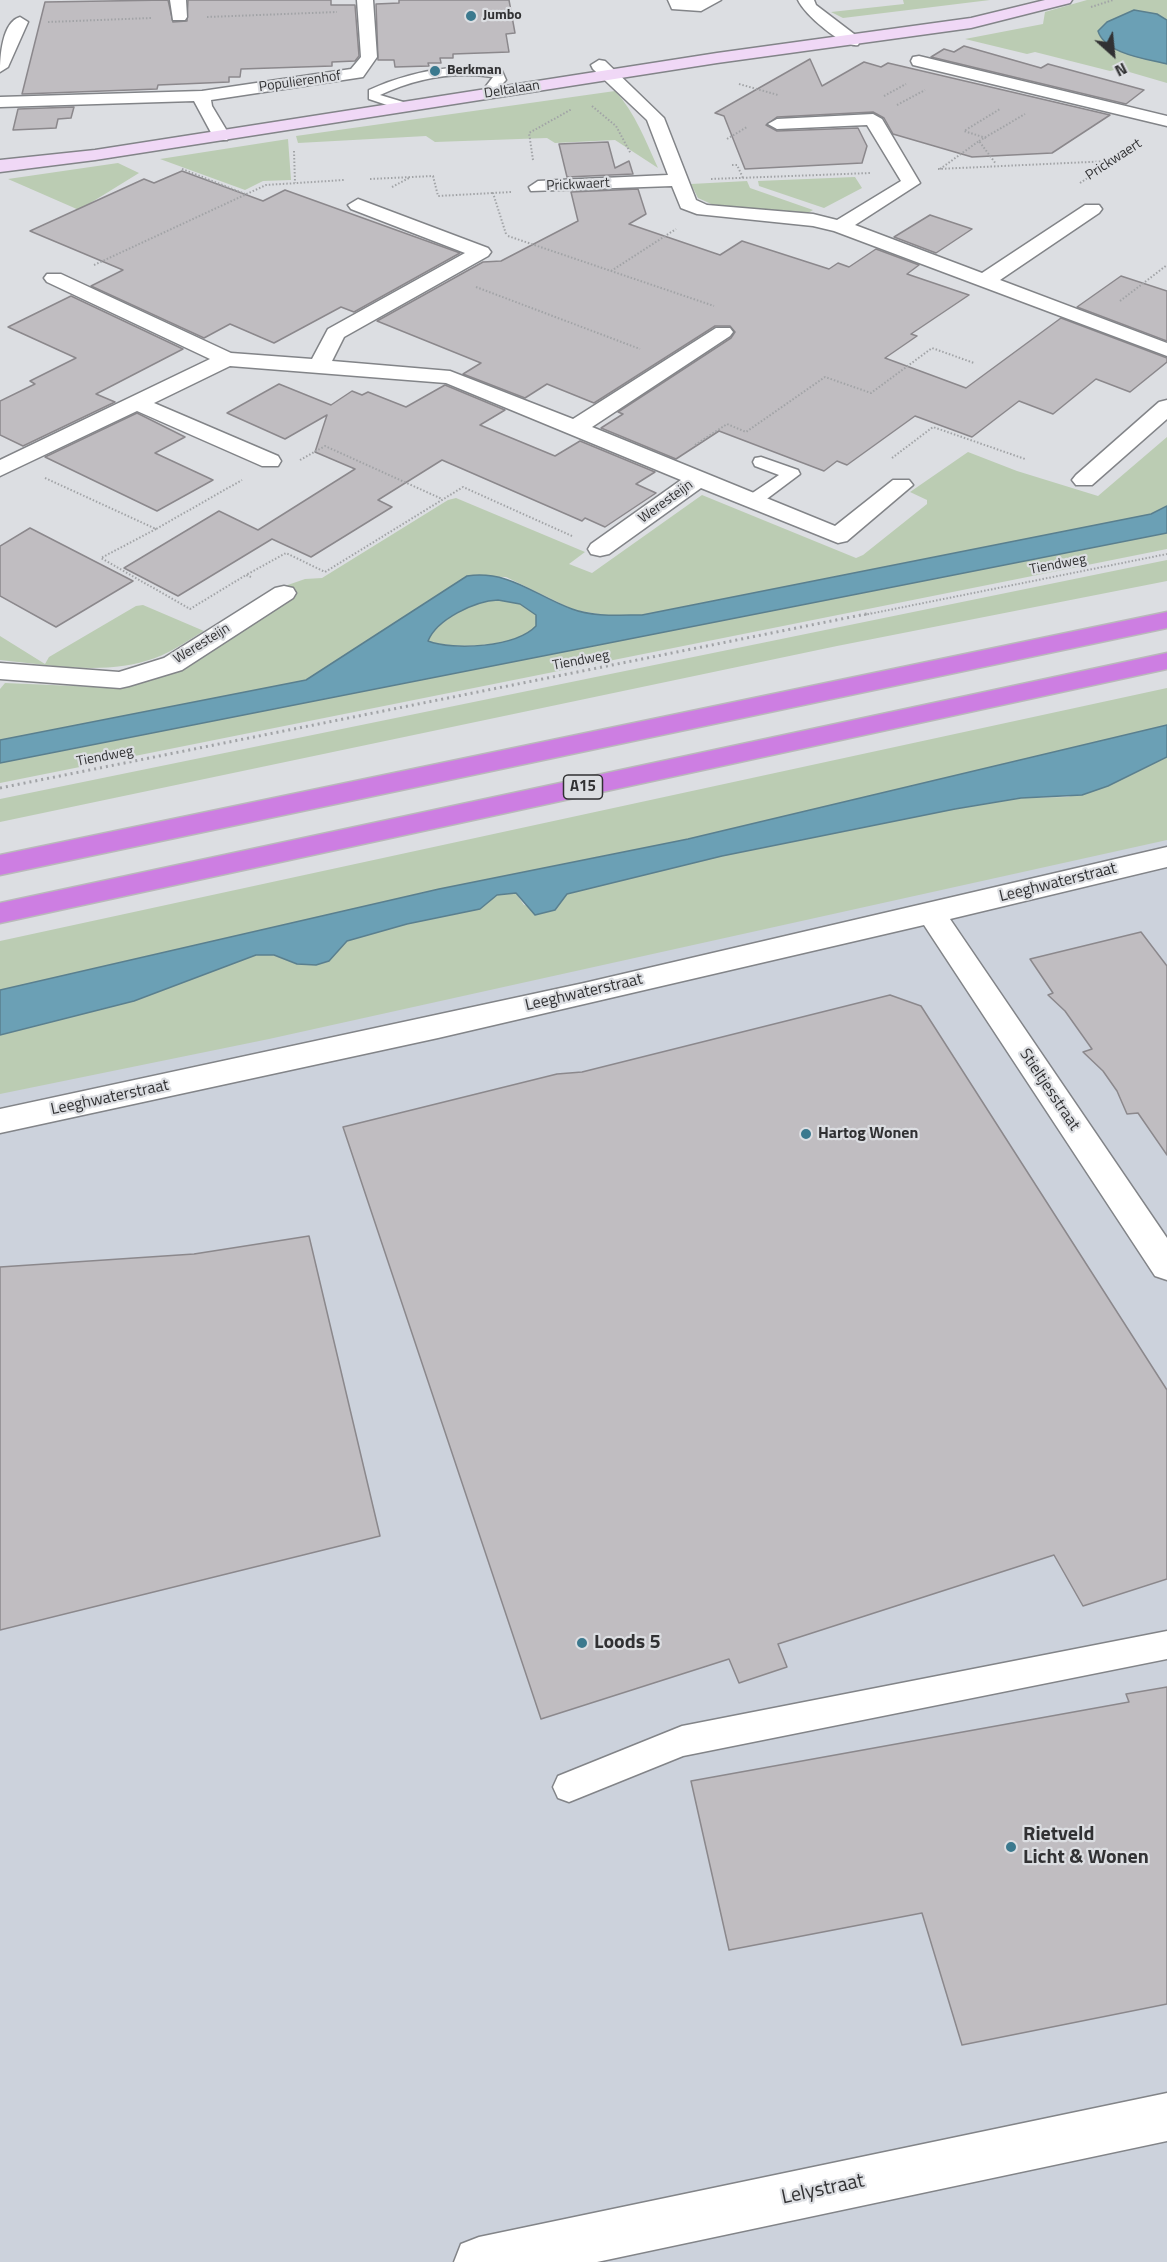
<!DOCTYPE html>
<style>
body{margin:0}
#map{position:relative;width:1167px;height:2262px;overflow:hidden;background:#dcdee2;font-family:"Titillium Web",sans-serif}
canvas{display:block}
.north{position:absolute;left:1083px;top:24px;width:60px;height:60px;-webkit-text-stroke:4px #dcdee2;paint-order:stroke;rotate:153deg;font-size:16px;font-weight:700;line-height:24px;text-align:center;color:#313133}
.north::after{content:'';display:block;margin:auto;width:21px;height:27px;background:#313133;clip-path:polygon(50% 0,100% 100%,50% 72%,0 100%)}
</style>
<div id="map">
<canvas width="1167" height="2262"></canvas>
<div class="north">N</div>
</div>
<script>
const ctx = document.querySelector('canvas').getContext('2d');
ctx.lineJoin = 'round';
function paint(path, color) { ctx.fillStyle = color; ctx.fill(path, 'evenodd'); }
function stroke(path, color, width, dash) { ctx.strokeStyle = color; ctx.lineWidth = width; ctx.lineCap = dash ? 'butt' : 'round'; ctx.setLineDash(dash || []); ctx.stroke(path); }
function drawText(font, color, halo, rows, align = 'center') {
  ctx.font = font + ' "Titillium Web",sans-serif'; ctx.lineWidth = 4.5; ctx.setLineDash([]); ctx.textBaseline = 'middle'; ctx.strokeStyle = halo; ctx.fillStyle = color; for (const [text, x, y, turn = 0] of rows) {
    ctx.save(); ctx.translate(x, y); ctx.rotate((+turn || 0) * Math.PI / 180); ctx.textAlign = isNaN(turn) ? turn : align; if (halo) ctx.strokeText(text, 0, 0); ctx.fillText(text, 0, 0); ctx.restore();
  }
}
const built = new Path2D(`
 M 1167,808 L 1167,2262 L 0,2262 L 0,1066 Z`);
const green = new Path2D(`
 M 903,0 L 990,0 L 843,18 L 831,12 L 904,4 Z
 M 1087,0 L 1167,0 L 1167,83 L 1119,69 L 1110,71 L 1035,52 L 1027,54 L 965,39 L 1043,24 L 1045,12 Z
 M 615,91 C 635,112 646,142 658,168 L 615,140 L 555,143 L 547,138 L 435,142 L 426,136 L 298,143 L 296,136 Z
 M 288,139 L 291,180 L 263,181 L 245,190 L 160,159 Z
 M 118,163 L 139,173 L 79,210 L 8,179 Z
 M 855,177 L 862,188 L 824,208 L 759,186 L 758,181 Z
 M 747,181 L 750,188 L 813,210 L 803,216 L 718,207 L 698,198 L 691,184 Z
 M 1167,437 L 1167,506 L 1151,514 L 642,615 L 604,615 L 574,610 L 506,577 L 467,576 L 306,680 L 0,740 L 0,689 L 5,683 L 97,687 L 125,685 L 282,587 L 305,579 L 322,578 L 448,500 L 456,498 L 585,552 L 569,564 L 592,573 L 702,495 L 856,558 L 863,555 L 927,504 L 927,500 L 910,492 L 968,452 L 1017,471 L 1098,496 Z
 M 1167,533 L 1167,549 L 0,783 L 0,763 Z
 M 1167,560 L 1167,581 L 837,646 L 0,822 L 0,799 Z
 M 498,600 L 520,604 L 536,615 L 536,626 C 516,647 455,650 428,641 C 438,619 475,601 498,600 Z
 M 143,605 L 204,631 C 188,640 172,652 155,658 C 106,676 51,665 0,660 L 0,636 L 45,664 L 49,657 L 136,606 Z
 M 1167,688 L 1167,725 L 688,839 L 439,889 L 0,990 L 0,941 Z
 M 1167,757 L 1167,840 L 269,1039 L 0,1094 L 0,1035 L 134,1001 L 256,955 L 274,955 L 297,964 L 329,961 L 347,941 L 407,924 L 480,909 L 497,895 L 516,893 L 524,905 L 555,910 L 567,894 L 722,856 L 955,809 L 1021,798 L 1067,797 L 1108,786 Z`);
const water = new Path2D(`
 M 1134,10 L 1157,14 L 1167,20 L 1167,64 C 1147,59 1105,54 1098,31 L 1107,22 Z
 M 1167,506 L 1167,533 L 0,763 L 0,740 L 306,680 L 467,576 C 509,570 534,595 572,609 C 593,617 619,615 642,615 L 1151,514 ZM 498,600 L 520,604 L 536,615 L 536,626 C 516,647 454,651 428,641 C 437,619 475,601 498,600 Z
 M 1167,725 L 1167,757 L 1108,786 L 1082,795 L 1021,798 L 955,809 L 722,856 L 567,894 L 555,910 L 535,915 L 516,893 L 497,895 L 480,909 L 407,924 L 347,941 L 329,961 L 316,965 L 297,964 L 274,955 L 256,955 L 134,1001 L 0,1035 L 0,990 L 439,889 L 688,839 Z`);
const building = new Path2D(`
 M 168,0 L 173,22 L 187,21 L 188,0 L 331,0 L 331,5 L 355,5 L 359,56 L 355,61 L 332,62 L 332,66 L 241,69 L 240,77 L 229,77 L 229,82 L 158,85 L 157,89 L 22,94 L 45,2 Z
 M 399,0 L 509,0 L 515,33 L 506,34 L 509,52 L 453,54 L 453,58 L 440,58 L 441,63 L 428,63 L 429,66 L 395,67 L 394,60 L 378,60 L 376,4 L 399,3 Z
 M 964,46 L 1041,68 L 1048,64 L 1144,90 L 1126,104 L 931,57 L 944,49 L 954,52 Z
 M 810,59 L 822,86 L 864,62 L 881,67 L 888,63 L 1110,115 L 1052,153 L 972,157 L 893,134 L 884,118 L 873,112 L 777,117 L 766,125 L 777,131 L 858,128 L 867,146 L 862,163 L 745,169 L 724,116 L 715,113 Z
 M 74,107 L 71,118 L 58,119 L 56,128 L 13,130 L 18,109 Z
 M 608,142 L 615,168 L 629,161 L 633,174 L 567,177 L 559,144 Z
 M 182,171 L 263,201 L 285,190 L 460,253 L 354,312 L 341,307 L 274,343 L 230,324 L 204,338 L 91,286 L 123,270 L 30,231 L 144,179 L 154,183 Z
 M 638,189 L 646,214 L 629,224 L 720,255 L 742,241 L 829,269 L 838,263 L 849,267 L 876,249 L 919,265 L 907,274 L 969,295 L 911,334 L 917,336 L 885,358 L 966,388 L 1061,318 L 1167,358 L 1167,362 L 1130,392 L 1096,379 L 1053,414 L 1019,401 L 972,437 L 915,416 L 847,465 L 837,461 L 824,471 L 719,431 L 676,459 L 601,428 L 623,414 L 618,412 L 731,338 L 735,332 L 730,326 L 715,326 L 594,403 L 547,384 L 525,398 L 463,374 L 481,363 L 377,321 L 483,262 L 501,261 L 578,221 L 571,192 Z
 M 930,215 L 972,229 L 936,253 L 894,237 Z
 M 1121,276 L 1167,291 L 1167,341 L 1077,307 Z
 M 71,296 L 183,349 L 96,394 L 115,402 L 23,446 L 0,435 L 0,401 L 35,384 L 30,381 L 76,358 L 8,327 Z
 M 279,384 L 331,405 L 352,391 L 362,395 L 368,392 L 406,407 L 445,385 L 505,410 L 480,425 L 555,456 L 580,441 L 655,472 L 636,484 L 656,493 L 605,527 L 585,518 L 582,521 L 442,460 L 378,500 L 392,507 L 311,557 L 272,539 L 178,596 L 124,568 L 219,511 L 258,530 L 355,469 L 315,452 L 327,415 L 285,439 L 227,413 Z
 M 137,413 L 185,437 L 155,453 L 213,480 L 157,511 L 45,457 Z
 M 30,528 L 133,581 L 56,627 L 0,596 L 0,546 Z
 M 1141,932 L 1167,966 L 1167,1155 L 1138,1113 L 1127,1114 L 1117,1091 L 1103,1071 L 1083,1052 L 1092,1049 L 1065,1011 L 1048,995 L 1053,993 L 1030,959 Z
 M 890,995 L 921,1006 L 1167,1390 L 1167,1579 L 1083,1606 L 1054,1555 L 778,1644 L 787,1667 L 739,1683 L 729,1659 L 541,1719 L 343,1127 L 557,1074 L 582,1072 Z
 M 309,1236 L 380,1536 L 0,1630 L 0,1267 L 194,1254 Z
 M 1167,1687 L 1167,2004 L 962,2045 L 922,1913 L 729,1950 L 691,1781 L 1129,1702 L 1126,1694 Z`);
const pathFar1 = new Path2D(`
 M 1091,7 L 1113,0
 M 207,17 L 337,12
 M 48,22 L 151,18
 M 739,84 L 778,95
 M 884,96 L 906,84
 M 897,105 L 925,90
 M 592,106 L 616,126 L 631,154
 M 986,138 L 964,131 L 1000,109
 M 727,139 L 747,127
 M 979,141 L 1025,114
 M 294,151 L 295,183
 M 533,160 L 529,133 L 572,109
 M 732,165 L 737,165 L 743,178
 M 182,169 L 245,194
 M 938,169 L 1111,161
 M 940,169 L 979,141 L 996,164
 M 370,179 L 433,176 L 438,196 L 493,193
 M 711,179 L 871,173
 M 1080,183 L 1141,142
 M 392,187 L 409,178
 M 506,234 L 493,193 L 511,192
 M 508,236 L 714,306
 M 94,265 L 266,185 L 344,180
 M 611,271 L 676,229
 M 476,287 L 640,349
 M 1120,301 L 1167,265
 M 695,445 L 727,424 L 746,432 L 825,377 L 871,393 L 932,348 L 974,363
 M 892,458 L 933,427 L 1025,459
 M 300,460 L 325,446 L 442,499
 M 45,478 L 156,529 L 242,480
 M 156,529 L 101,558 L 190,609 L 246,575
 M 251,577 L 246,575 L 286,553 L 325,572 L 463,487 L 572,536
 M 864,615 L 1167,554`);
const path = new Path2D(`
 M 0,788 L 871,613`);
const lane = new Path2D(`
 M 450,68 L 498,70 L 502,71 L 506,80 L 490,97 L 486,98 L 480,94 L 493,77 C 453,71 416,78 380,95 L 410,104 L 410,110 L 405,111 L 369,99 L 369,90 C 395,78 422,71 450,68 Z
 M 761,457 L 798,470 L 800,474 L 760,504 L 754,505 L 745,500 L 748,496 L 779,475 L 755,466 L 753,462 L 755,458 Z
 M 1167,1631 L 1167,1659 L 683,1756 L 569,1802 L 558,1798 L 553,1787 L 558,1776 L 682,1726 Z`);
const street = new Path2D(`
 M 170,0 L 186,0 L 187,17 L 185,20 L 173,20 Z
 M 357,0 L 373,0 L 377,57 L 363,77 L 211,100 L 212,106 L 230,136 L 227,140 L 215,140 L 194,101 L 0,107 L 0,97 L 202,91 L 351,69 L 361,57 Z
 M 668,0 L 721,0 L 701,11 L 672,9 Z
 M 798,0 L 814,0 L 816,5 L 858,37 L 860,41 L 858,45 C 843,48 804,14 798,0 Z
 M 20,17 L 28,22 L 8,67 L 0,72 C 0,57 2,22 20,17 Z
 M 919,56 L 1167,116 L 1167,126 L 913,65 L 911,61 L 913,57 Z
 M 599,60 L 605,61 L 664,118 L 696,200 L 707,205 L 813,214 L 837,220 L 901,181 L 867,125 L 777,129 L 768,124 L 777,119 L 873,114 L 882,119 L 920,183 L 855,225 L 982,273 L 1085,205 L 1099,205 L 1102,209 L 1099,213 L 1000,280 L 1167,343 L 1167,356 L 834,231 L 813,226 L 697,214 L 681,208 L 672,186 L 531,191 L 529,187 L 538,181 L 668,175 L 647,120 L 593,69 L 591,65 Z
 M 358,199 L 488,248 L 491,252 L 488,256 L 344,337 L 332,361 L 450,371 L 573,419 L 716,328 L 730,328 L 733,332 L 730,336 L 592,427 L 835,526 L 893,480 L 909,480 L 913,485 L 847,541 L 838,543 L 701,488 L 609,554 L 600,556 L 591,554 L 588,549 L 591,544 L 681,480 L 446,383 L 230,366 L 154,403 L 278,456 L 281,461 L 278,466 L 262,466 L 137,411 L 0,476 L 0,460 L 210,359 L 47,282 L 44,278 L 47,274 L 61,274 L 231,353 L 312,359 L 328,329 L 465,253 L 351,209 L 348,205 Z
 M 1167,400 L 1167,419 L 1092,485 L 1076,485 L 1072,480 L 1076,475 L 1159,402 Z
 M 284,586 L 293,588 L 296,593 L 293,598 L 182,670 L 129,686 L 120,688 L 0,679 L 0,663 L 119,672 L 164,658 L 275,588 Z
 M 1167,847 L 1167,867 L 950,919 L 1167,1238 L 1167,1280 L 1155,1276 L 924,925 L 438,1038 L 0,1133 L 0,1109 L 584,983 Z
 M 1167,2093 L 1167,2141 L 597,2262 L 454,2262 L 461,2244 L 479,2237 Z`);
const secondary = new Path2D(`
 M 1045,0 L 1072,0 L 1070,3 L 971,28 L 717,63 L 95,160 L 0,172 L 0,160 L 95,150 L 717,53 L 971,18 Z`);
const highway = new Path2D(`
 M 1167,612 L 1167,628 L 0,875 L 0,855 Z
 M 1167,653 L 1167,669 L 0,923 L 0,903 Z`);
const markers = [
 [471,16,6,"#3b798e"],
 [435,71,6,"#3b798e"],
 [806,1134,6,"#3b798e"],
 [582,1643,6,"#3b798e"],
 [1011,1847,6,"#3b798e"]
];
const farPoinames = [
 ["Jumbo",483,16],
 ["Berkman",447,71]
];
const farStreetnames = [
 ["Populierenhof",300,82,-8],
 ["Deltalaan",512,90,-9],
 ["Prickwaert",1114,160,-33],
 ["Prickwaert",578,185,-3],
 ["Weresteijn",666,502,-36],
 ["Tiendweg",1058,565,-11],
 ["Weresteijn",202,644,-32],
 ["Tiendweg",581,661,-11],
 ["Tiendweg",105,757,-11]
];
const shields = [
 [583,787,39]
];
const shieldNames = [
 ["A15",583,787]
];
const streetNames = [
 ["Leeghwaterstraat",1058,883,-14],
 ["Leeghwaterstraat",584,993,-13],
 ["Stieltjesstraat",1049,1090,56],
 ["Leeghwaterstraat",110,1098,-12]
];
const poiNames = [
 ["Hartog Wonen",818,1134]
];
const nearPoinames = [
 ["Loods 5",594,1643],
 ["Rietveld",1023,1835],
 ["Licht & Wonen",1023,1858]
];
const nearStreetnames = [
 ["Lelystraat",823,2190,-12]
];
paint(built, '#ccd2dc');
paint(green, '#bbccb3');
paint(water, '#6ba0b5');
stroke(water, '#5a7f8e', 1.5);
paint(building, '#c0bdc1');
stroke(building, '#8b888c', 1.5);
stroke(lane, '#828488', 3);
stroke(street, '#828488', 3);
stroke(secondary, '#828488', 3);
stroke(highway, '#b9b9ba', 3);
stroke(pathFar1, '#a1a3a6', 2, [1.5, 2]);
stroke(path, '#a1a3a6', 3, [2, 4]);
paint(lane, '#fff');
paint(street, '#fff');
paint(secondary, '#f0d8f6');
paint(highway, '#cd7ee2');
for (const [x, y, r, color] of markers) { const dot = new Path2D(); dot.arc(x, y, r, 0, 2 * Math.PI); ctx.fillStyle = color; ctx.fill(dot); stroke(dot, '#dcdee2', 2); }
drawText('bold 14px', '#313133', '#dcdee2', farPoinames, 'left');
drawText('14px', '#313133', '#dcdee2', farStreetnames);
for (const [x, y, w] of shields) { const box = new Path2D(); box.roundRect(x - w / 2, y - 12, w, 24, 4.5); ctx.fillStyle = '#dcdee2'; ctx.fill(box); stroke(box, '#313133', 1.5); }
drawText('bold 15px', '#313133', null, shieldNames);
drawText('16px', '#313133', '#dcdee2', streetNames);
drawText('bold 16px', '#313133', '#dcdee2', poiNames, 'left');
drawText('bold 20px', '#313133', '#dcdee2', nearPoinames, 'left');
drawText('20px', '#313133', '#dcdee2', nearStreetnames);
</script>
